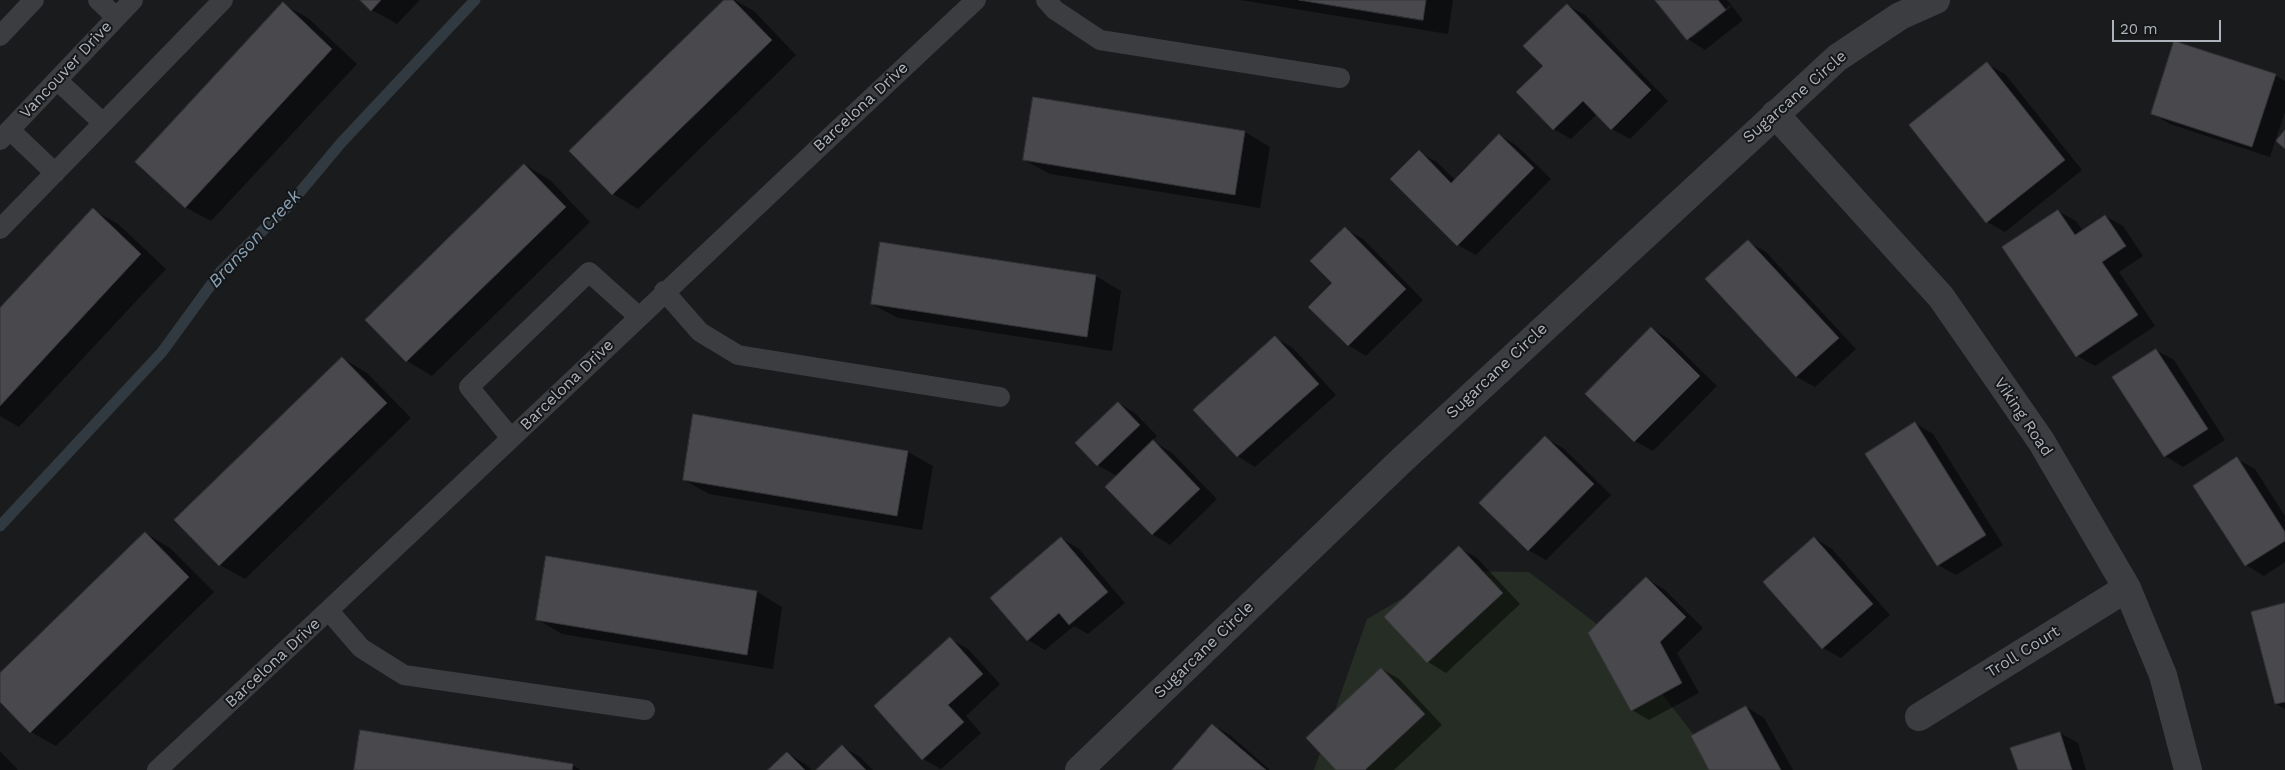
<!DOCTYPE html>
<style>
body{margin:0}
#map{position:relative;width:2285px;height:770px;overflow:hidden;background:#1a1b1d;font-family:"Work Sans",sans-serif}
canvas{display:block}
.scale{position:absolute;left:2112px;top:20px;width:109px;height:22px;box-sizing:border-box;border:2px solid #aeb2bb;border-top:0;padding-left:6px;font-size:15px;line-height:18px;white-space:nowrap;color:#aeb2bb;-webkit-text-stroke:4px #151618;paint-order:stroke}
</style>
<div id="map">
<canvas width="2285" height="770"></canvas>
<div class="scale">20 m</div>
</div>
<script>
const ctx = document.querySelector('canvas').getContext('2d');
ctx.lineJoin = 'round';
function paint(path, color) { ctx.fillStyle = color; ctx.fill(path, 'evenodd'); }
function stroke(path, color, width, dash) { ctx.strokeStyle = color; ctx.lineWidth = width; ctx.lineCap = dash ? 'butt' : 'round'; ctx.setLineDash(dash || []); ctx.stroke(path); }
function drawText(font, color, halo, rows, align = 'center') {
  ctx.font = font + ' "Work Sans",sans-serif'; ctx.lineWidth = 4; ctx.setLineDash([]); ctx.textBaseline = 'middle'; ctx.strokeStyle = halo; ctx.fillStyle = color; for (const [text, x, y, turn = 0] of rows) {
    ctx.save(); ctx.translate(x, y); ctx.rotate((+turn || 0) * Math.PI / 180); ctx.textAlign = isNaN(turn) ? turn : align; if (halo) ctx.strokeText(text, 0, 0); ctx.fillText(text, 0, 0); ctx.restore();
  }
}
const green = new Path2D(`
 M 1449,571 L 1529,572 L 1624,645 L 1708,753 L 1750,770 L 1314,770 L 1367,619 Z`);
const shadow = new Path2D(`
 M 362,0 L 420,0 L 397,24 L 372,10 Z
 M 726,0 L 734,0 L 754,11 L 796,55 L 638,209 L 613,194 L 570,151 Z
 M 1240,0 L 1453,0 L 1448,34 Z
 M 1657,0 L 1727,0 L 1743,20 L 1705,50 L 1688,39 ZM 1730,5 L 1731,7 L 1692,38 L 1692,35 Z
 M 283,4 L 308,18 L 357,64 L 211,221 L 185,207 Z
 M 1567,5 L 1585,15 L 1668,101 L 1630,139 L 1612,129 L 1597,114 L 1571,139 L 1554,129 L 1545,66 Z
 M 2175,43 L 2276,76 L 2285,81 L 2285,112 L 2270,157 L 2170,124 L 2152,113 Z
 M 1987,64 L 2005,74 L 2082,170 L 2005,232 L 1987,222 Z
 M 1245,132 L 1270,147 L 1260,208 L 1050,174 L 1024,160 Z
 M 1500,135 L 1517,146 L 1551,179 L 1476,255 L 1458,245 L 1419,152 L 1437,162 L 1455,180 Z
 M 525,165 L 550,180 L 590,222 L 432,376 L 407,361 L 367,320 Z
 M 93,210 L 118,224 L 166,269 L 19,427 L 0,416 L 0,310 Z
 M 2058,211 L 2076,221 L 2083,231 L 2105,216 L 2123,226 L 2143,256 L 2119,272 L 2155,326 L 2095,366 L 2077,356 Z
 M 1345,229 L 1363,239 L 1423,300 L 1366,356 L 1348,345 Z
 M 1748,242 L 1766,252 L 1856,349 L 1815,387 L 1797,377 L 1707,280 Z
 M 1096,276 L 1121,291 L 1112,351 L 898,318 L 872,304 Z
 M 1652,329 L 1669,339 L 1717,386 L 1653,451 L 1635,441 Z
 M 1276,338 L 1293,348 L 1336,395 L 1255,467 L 1237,456 Z
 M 2156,350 L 2174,360 L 2225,440 L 2183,467 L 2165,456 Z
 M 342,358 L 367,373 L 411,418 L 245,579 L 220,565 Z
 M 1119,403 L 1136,414 L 1157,436 L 1152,441 L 1171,452 L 1217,499 L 1170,545 L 1152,534 L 1117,476 L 1097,465 Z
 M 1915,423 L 1933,434 L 2003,545 L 1956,575 L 1938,565 Z
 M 1545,438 L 1563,448 L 1611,495 L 1546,560 L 1528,550 Z
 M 908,452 L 933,466 L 922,530 L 709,494 L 684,480 Z
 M 2237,459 L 2255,469 L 2285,516 L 2285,562 L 2264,576 L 2246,565 L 2195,486 Z
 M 145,533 L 170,548 L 214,592 L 56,746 L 31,732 L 0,700 L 0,675 Z
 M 1061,538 L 1079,549 L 1125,603 L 1088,634 L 1074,626 L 1045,650 L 1028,640 Z
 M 1815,538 L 1832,549 L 1890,615 L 1841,658 L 1823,648 Z
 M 1459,548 L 1477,558 L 1520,604 L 1446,673 L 1428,662 L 1386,617 Z
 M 548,558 L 757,592 L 782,607 L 773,669 L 562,634 L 537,619 Z
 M 1646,579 L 1664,589 L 1703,628 L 1677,653 L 1699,693 L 1649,720 L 1632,710 Z
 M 2285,605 L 2285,709 L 2276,704 Z
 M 950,639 L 968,649 L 1000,684 L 966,716 L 981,733 L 941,769 L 923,759 Z
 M 1382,669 L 1399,679 L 1442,725 L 1394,770 L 1338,770 Z
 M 1746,707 L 1764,718 L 1793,770 L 1711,770 Z
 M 1212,725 L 1230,735 L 1270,770 L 1174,770 Z
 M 2060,733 L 2078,743 L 2086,770 L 2019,770 Z
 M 843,747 L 860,757 L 873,770 L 818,770 Z
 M 0,751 L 18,770 L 0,770 Z
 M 787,753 L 805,764 L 812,770 L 770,770 Z
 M 572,765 L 581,770 L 355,770 Z`);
const stream = new Path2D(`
 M 0,526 L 162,352 L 221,271 L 290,204 L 341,143 L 475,0`);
const building = new Path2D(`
 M 360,0 L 381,0 L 371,11 Z
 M 724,0 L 733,0 L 772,40 L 612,195 L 569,151 Z
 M 1299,0 L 1426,0 L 1423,20 Z
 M 1655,0 L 1718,0 L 1726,10 L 1687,40 Z
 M 283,2 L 332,49 L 185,208 L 135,162 Z
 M 1567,4 L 1651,90 L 1611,130 L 1583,101 L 1553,130 L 1516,92 L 1543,66 L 1523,46 Z
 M 2174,41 L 2276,74 L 2252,147 L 2151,114 Z
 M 1987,62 L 2065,160 L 1986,223 L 1909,125 Z
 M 1033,97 L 1245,131 L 1235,195 L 1023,160 Z
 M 2285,130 L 2285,149 L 2276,141 Z
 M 1499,134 L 1534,168 L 1457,246 L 1390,179 L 1419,150 L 1451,183 Z
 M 524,164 L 566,207 L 406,362 L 365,320 Z
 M 93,208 L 141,254 L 0,406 L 0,308 Z
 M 2058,210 L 2075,235 L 2105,215 L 2126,246 L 2102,262 L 2138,315 L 2076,357 L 2002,247 Z
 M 1345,227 L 1406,289 L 1348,346 L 1308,307 L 1332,283 L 1310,261 Z
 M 1748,240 L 1839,338 L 1796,377 L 1705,279 Z
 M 880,242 L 1096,275 L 1087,337 L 871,304 Z
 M 1651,327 L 1700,376 L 1634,442 L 1585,394 Z
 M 1275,336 L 1319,384 L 1237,457 L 1193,410 Z
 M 2156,349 L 2208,429 L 2164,457 L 2112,377 Z
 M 342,357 L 387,403 L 219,566 L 174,520 Z
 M 1118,402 L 1140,425 L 1097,466 L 1075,443 Z
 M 693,414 L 908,451 L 897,516 L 683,480 Z
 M 1915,422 L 1986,535 L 1937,566 L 1865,454 Z
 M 1545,436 L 1594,484 L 1528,551 L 1479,503 Z
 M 1153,440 L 1200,489 L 1152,535 L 1105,487 Z
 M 2237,457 L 2285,532 L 2285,541 L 2245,566 L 2193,486 Z
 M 145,532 L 189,577 L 30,733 L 0,702 L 0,673 Z
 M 1061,537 L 1108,592 L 1069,625 L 1059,613 L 1027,641 L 990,598 Z
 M 1814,537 L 1873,604 L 1822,649 L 1763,582 Z
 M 1459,546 L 1503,593 L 1427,663 L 1384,617 Z
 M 546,556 L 757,591 L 747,655 L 536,620 Z
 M 1646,577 L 1686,617 L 1660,642 L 1682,683 L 1631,711 L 1588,633 Z
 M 2285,603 L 2285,702 L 2275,704 L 2251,612 Z
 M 950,637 L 983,674 L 948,705 L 964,722 L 922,760 L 874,706 Z
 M 1381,668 L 1425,714 L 1365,770 L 1336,770 L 1306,738 Z
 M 1746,706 L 1781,770 L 1709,770 L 1691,736 Z
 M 1212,724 L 1266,770 L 1172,770 Z
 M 360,730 L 573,764 L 572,770 L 354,770 Z
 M 2060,732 L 2072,770 L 2018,770 L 2010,748 Z
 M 842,745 L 866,770 L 816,770 Z
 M 787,752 L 805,770 L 768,770 Z`);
const lane = new Path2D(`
 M 98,0 L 116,17
 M 1046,0 L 1055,10 L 1100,40 L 1340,78
 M 0,36 L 34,0
 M 57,80 L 103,123
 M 10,130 L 55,173
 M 0,140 L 133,0
 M 0,229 L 223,0
 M 664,291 L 700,332 L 738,355 L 1000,397
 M 511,438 L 469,387 L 589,272 L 638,316
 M 329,611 L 361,648 L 404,675 L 645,710
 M 157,770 C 432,516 702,256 976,0`);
const street = new Path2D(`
 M 1775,114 L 1941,297 L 2041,441 L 2127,588 L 2163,675 L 2188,770
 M 1919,717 L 2127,588
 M 1079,770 L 1402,460 L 1837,58 L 1900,16 L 1936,0`);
const streetNames = [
 ["Vancouver Drive",66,70,-47],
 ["Sugarcane Circle",1795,97,-41],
 ["Barcelona Drive",861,107,-43],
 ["Sugarcane Circle",1497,371,-43],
 ["Barcelona Drive",567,385,-44],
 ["Viking Road",2023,417,56],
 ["Sugarcane Circle",1204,650,-44],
 ["Troll Court",2023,652,-32],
 ["Barcelona Drive",273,663,-43]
];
const waterNames = [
 ["Branson Creek",255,239,-47]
];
paint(green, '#252d25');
paint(shadow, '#0007');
stroke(stream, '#313a40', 11);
paint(building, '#48484d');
stroke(building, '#353538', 1);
stroke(lane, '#3c3d41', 20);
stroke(street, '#3c3d41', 28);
drawText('16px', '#aeb2bb', '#151618', streetNames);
drawText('italic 18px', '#88a0b3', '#151618', waterNames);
</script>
